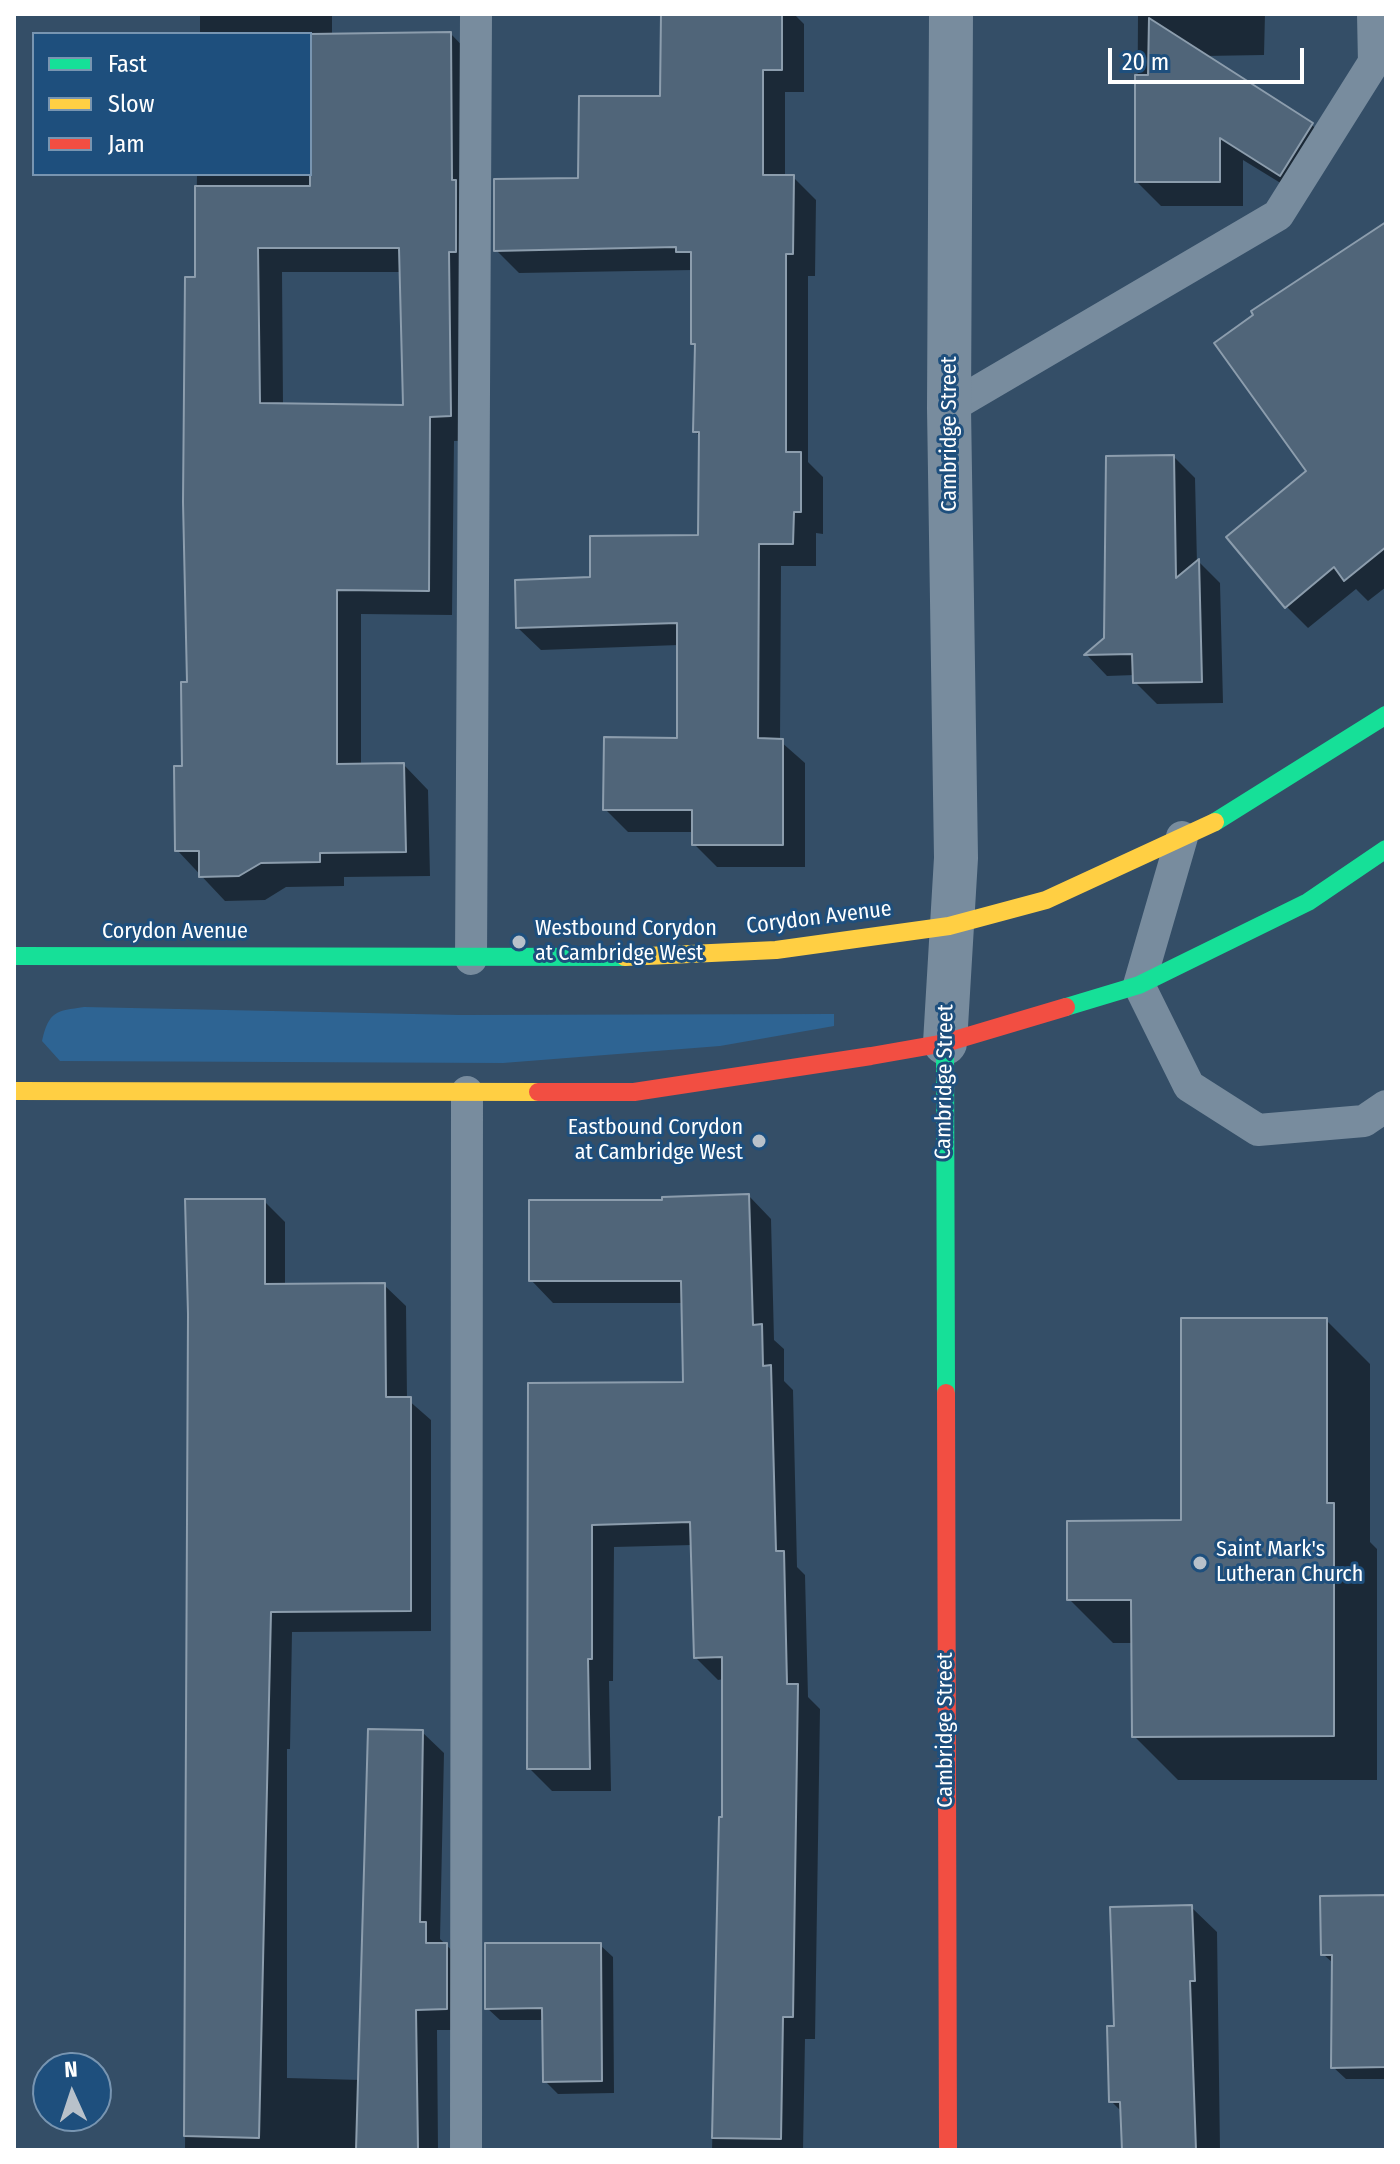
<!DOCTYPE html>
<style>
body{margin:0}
#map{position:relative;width:1400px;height:2164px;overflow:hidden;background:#344e67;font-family:"Fira Sans Condensed",sans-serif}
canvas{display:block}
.frame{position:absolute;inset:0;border:16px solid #fff;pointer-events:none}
.legend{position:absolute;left:32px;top:32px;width:280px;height:144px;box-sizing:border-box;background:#1e4f7d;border:2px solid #7895b1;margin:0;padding:10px 14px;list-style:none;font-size:24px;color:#fff}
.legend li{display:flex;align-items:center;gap:16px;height:40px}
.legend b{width:40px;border:2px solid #7895b1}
.north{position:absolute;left:32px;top:2052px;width:80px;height:80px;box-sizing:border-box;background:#1e4f7d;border:2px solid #7895b1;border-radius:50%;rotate:357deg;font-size:22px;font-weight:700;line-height:32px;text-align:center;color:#fff}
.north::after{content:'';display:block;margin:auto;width:28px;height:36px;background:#b8c1ca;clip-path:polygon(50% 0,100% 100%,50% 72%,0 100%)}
.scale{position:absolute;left:1108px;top:48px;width:196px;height:36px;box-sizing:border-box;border:4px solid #fff;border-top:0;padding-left:10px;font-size:24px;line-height:28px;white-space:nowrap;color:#fff;-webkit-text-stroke:6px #1e4f7d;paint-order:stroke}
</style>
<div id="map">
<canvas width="1400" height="2164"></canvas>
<div class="frame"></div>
<ul class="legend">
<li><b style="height:10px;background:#16e098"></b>Fast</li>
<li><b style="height:10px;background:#ffcf43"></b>Slow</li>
<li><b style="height:10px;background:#f24e42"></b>Jam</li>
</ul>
<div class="north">N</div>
<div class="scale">20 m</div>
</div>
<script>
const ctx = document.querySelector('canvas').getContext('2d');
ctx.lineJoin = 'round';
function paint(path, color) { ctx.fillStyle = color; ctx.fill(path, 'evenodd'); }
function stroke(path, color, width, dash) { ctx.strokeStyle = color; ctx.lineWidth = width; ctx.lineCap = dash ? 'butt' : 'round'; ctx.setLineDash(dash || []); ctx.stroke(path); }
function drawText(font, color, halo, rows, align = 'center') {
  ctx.font = font + ' "Fira Sans Condensed",sans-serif'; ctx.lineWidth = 6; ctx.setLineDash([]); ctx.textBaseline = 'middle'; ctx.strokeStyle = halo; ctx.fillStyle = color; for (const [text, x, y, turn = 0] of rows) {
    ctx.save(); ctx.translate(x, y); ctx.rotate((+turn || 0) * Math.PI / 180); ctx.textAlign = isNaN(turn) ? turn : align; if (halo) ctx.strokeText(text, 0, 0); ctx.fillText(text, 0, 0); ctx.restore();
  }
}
const green = new Path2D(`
 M 84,1007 L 460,1015 L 834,1014 L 834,1026 L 720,1046 L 503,1063 L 60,1061 L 42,1041 C 49,1011 56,1011 84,1007 Z`);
const shadow = new Path2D(`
 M 200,14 L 332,14 L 332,35 L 451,34 L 475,59 L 475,440 L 454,441 L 452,615 L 361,614 L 361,765 L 404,765 L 428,790 L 430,876 L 344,877 L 344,886 L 286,887 L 265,900 L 225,901 L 177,850 L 189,684 L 197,174 L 310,174 L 310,34 L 200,34 ZM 282,272 L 402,272 L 405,407 L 283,405 Z
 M 663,14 L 794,14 L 804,24 L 804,92 L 785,92 L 785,177 L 793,177 L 816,200 L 815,276 L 808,276 L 808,462 L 823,477 L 823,534 L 816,533 L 816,566 L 781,566 L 780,741 L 805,763 L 805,867 L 717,867 L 694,844 L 694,832 L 628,832 L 605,809 L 679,740 L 679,645 L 541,650 L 518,628 L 592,579 L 700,537 L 701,438 L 695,431 L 697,346 L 693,343 L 693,270 L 519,273 L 496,250 L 580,180 L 662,98 Z
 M 1138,14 L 1265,14 L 1264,55 L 1204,56 L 1312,125 L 1336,149 L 1305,198 L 1243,160 L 1243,206 L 1161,206 L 1137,182 Z
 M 1386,240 L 1386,587 L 1368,601 L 1356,589 L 1308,628 L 1286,606 L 1308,471 Z
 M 1174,457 L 1195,478 L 1197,564 L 1199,562 L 1220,583 L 1223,703 L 1157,704 L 1135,682 L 1135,675 L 1107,676 L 1087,655 L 1106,639 Z
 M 749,1196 L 771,1219 L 774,1340 L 784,1349 L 784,1381 L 793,1390 L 797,1567 L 805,1575 L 808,1697 L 820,1709 L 815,2039 L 805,2039 L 803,2150 L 712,2150 L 721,1819 L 724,1819 L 724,1679 L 718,1680 L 695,1657 L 693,1545 L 614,1547 L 613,1681 L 609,1681 L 611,1791 L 552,1791 L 529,1768 L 530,1385 L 685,1384 L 683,1303 L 553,1303 L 531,1280 L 664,1202 Z
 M 264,1201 L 285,1222 L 285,1286 L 384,1285 L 406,1306 L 407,1399 L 431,1420 L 431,1631 L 292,1632 L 290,1749 L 287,1749 L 287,2078 L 362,2080 L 422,1732 L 444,1753 L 440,1939 L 468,1966 L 468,2030 L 437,2030 L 438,2150 L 185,2150 L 190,1314 Z
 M 1326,1320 L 1370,1364 L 1370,1542 L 1377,1549 L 1377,1780 L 1178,1780 L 1134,1736 L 1133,1643 L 1113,1643 L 1069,1599 L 1183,1522 Z
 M 1386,1897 L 1386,2079 L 1346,2079 L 1333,2067 L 1334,1964 L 1323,1954 Z
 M 1191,1907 L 1217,1932 L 1220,2150 L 1124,2150 L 1122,2112 L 1111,2101 L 1116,2028 Z
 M 600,1945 L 613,1957 L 614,2093 L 558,2094 L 545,2081 L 544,2020 L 500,2020 L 487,2008 Z`);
const building = new Path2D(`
 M 661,14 L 782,14 L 782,70 L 763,70 L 763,175 L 794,175 L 793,254 L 786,254 L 786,452 L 801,452 L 801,512 L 794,512 L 793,544 L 759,544 L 758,738 L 783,739 L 783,845 L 692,845 L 692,810 L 603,810 L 604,737 L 677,738 L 677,623 L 516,628 L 515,580 L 590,577 L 590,536 L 698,535 L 699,432 L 693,432 L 695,344 L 691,344 L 691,252 L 676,252 L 676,247 L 494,251 L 494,179 L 578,178 L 579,96 L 660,96 Z
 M 1149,18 L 1313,123 L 1280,176 L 1220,138 L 1220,182 L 1135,182 L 1135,75 L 1148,75 Z
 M 451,32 L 452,180 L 456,180 L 456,252 L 449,252 L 451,416 L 430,417 L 429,591 L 337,590 L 337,764 L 404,763 L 406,852 L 320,853 L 320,862 L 261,863 L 239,876 L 199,877 L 199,851 L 175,851 L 174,766 L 182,766 L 181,682 L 187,682 L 183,502 L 185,277 L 195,277 L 195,186 L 310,186 L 310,34 ZM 258,248 L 399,248 L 403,405 L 260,403 Z
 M 1386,222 L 1386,547 L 1344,581 L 1334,567 L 1285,608 L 1226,537 L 1306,471 L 1214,343 L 1253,315 L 1251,311 Z
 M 1174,455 L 1176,578 L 1199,559 L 1202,682 L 1133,683 L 1132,654 L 1084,655 L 1104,638 L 1106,456 Z
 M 749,1194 L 753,1325 L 762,1324 L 763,1366 L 771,1365 L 776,1551 L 784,1551 L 787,1684 L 798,1684 L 793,2017 L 783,2017 L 781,2139 L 712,2138 L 719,1817 L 722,1817 L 722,1657 L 694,1658 L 690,1522 L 592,1525 L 592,1659 L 588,1659 L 590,1769 L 527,1769 L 528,1383 L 683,1382 L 681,1281 L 529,1281 L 529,1200 L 662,1200 L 662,1197 Z
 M 185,1199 L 265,1199 L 265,1284 L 385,1283 L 386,1397 L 411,1397 L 411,1611 L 271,1612 L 259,2138 L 184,2136 L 188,1314 Z
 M 1181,1318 L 1327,1318 L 1327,1503 L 1334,1503 L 1334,1736 L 1132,1737 L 1131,1600 L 1067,1600 L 1067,1521 L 1181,1520 Z
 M 368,1729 L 423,1730 L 420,1922 L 426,1922 L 426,1943 L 447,1943 L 447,2009 L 416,2010 L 418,2150 L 356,2150 Z
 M 1386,1895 L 1386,2067 L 1331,2068 L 1332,1955 L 1321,1955 L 1320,1896 Z
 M 1192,1905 L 1195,1981 L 1190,1981 L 1196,2150 L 1122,2150 L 1120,2102 L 1109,2102 L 1107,2026 L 1114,2026 L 1110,1907 Z
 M 485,1943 L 601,1943 L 602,2081 L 543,2082 L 542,2008 L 485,2009 Z`);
const lane = new Path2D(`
 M 1373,14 L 1374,64
 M 949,408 L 1278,215 L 1386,43
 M 1182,837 L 1139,985 L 1189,1086 L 1258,1130 L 1364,1121 L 1386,1106
 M 471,959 L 476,14
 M 466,2150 L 467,1092`);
const street = new Path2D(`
 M 945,1043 L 956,858 L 949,408 L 951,14`);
const fast = new Path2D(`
 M 1215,822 L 1386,715
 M 14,956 L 625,957
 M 1066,1007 L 1139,985 L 1308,902 L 1386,849
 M 945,1043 L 946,1393`);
const slow = new Path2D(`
 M 625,957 L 776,950 L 949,926 L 1046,900 L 1215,822
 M 14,1091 L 538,1092`);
const jam = new Path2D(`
 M 538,1092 L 634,1092 L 871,1056 L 945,1043 L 1066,1007
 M 946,1393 L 948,2150`);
const markers = [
 [519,942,8,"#b8c1ca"],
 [759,1141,8,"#b8c1ca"],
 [1200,1563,8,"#b8c1ca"]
];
const streetNames = [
 ["Cambridge Street",950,434,-90],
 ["Corydon Avenue",819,918,-7],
 ["Corydon Avenue",175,932],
 ["Cambridge Street",945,1082,-89],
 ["Cambridge Street",946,1730,-90]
];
const poiNames = [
 ["Westbound Corydon",535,929],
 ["at Cambridge West",535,954],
 ["Eastbound Corydon",743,1128,"right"],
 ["at Cambridge West",743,1153,"right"],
 ["Saint Mark's",1216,1550],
 ["Lutheran Church",1216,1575]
];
paint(green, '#2e6493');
paint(shadow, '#0007');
paint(building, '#506579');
stroke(building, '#8c9dad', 2);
stroke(lane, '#788c9e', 32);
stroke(street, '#788c9e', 44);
stroke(fast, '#16e098', 18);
stroke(slow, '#ffcf43', 18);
stroke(jam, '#f24e42', 18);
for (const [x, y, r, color] of markers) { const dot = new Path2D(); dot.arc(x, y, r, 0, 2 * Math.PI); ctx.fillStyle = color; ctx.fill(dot); stroke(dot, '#1e4f7d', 3); }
drawText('22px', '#fff', '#1e4f7d', streetNames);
drawText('22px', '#fff', '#1e4f7d', poiNames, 'left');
</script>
